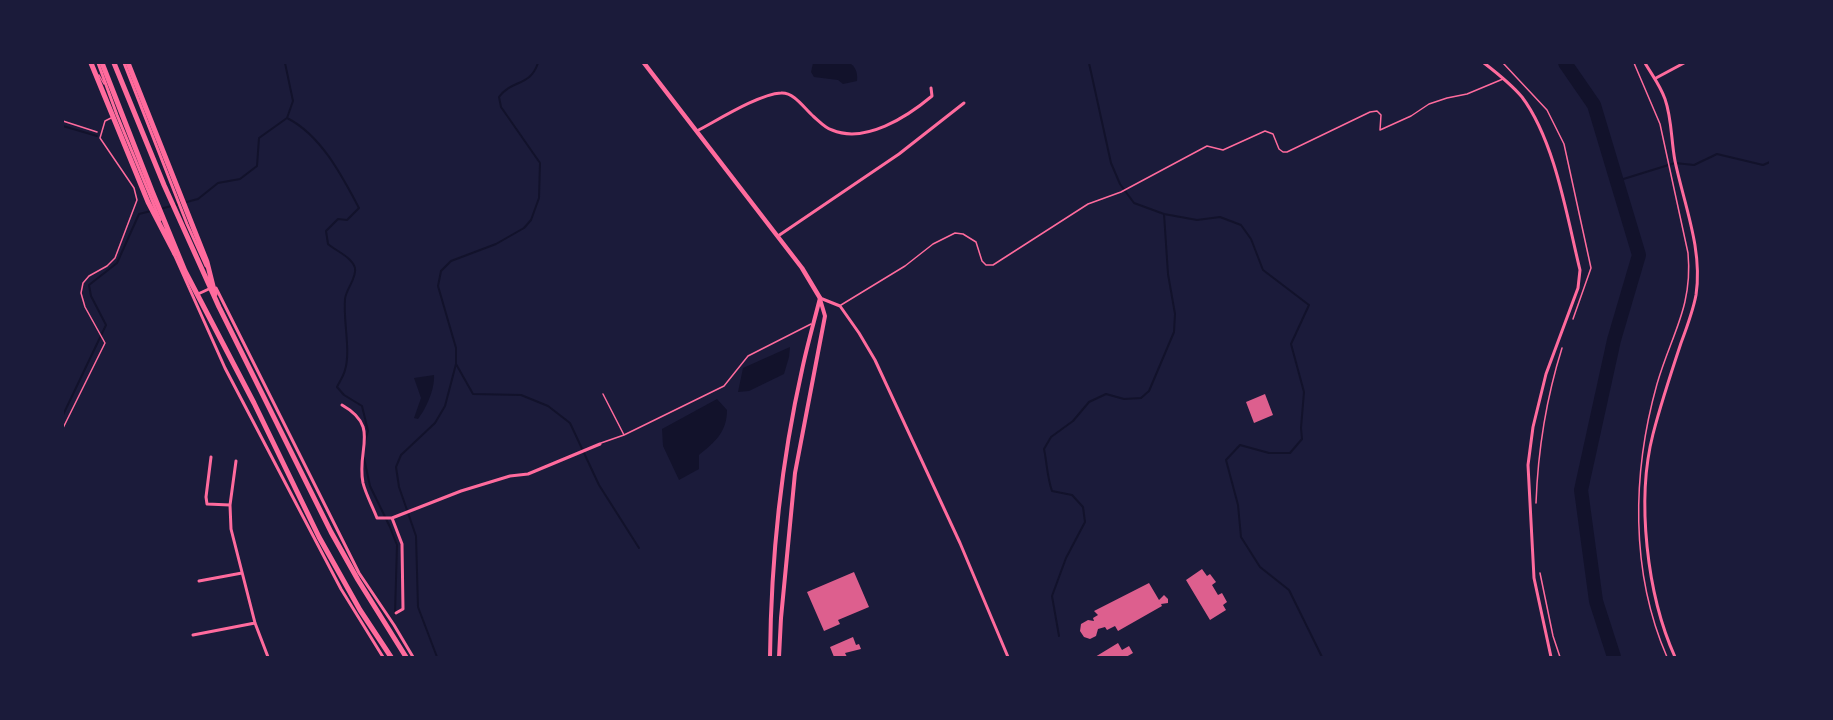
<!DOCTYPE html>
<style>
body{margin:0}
#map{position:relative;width:1833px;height:720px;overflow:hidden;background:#1b1b3a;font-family:Mulish,sans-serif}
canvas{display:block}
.frame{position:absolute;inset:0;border:64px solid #1b1b3a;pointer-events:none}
</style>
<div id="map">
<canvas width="1833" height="720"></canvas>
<div class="frame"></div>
</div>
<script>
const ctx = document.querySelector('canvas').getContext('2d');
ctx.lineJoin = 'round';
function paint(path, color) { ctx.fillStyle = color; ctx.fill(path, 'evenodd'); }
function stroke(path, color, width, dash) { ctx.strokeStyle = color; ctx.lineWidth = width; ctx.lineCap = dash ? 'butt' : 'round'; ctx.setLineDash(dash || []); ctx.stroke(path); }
const water = new Path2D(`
 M 813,63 L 849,63 C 856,66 858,74 857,81 L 843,84 L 838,80 L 814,77 L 811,72 Z
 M 790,347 L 789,357 L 784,374 L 749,391 L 738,392 L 743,368 Z
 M 434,375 C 435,389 426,409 418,419 L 414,418 L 421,398 L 414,378 Z
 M 717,399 L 727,410 C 727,432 715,442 699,455 L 699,469 L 679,480 L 663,446 L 662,429 Z`);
const stream = new Path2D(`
 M 1089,63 L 1111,163 L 1120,184 L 1134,203 L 1164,214 L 1197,220 L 1220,217 L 1241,225 L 1251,239 L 1263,270 L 1309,305 L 1291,344 L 1304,392 L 1301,428 L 1302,439 L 1290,453 L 1269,453 L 1240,445 L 1226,460 L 1238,505 L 1241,537 L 1260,567 L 1289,590 L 1322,657
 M 287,118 C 321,135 342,176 359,208 L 347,220 L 338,219 L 326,231 L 328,244 C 336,251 352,257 355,268 C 357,278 346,289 345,299 C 343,321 351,351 345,370 C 344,375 340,381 337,387 L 344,395 L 362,406 L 368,431 L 365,441
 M 63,126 L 97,136
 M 1617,181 L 1675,163 L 1694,165 L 1717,154 L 1763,165 L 1770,162
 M 160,209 L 198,199 L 218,183 L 240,179 L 257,166 L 259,138 L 287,118 L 293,101 L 285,63
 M 456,364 L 473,394 L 521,395 L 548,406 L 570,423 L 599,485 L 639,548
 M 63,415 L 106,325 L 91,296 L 89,285 L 117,263 L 139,214 L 151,211
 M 364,458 L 370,486 L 390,527 L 397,545 L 395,614
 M 1059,636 L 1052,596 L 1066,558 L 1085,522 L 1083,507 L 1072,495 L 1052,491 C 1047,477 1047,463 1044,449 L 1051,437 L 1073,421 L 1089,402 L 1106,394 L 1124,399 L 1141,398 L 1149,391 L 1174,332 L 1175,314 L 1168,274 L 1164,214
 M 437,657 L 418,607 L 416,536 L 399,487 L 396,467 L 401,455 L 435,423 L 445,406 L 456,364 L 456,348 L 438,286 L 441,271 L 451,261 L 496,244 L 524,228 L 531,220 L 539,198 L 540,163 L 501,107 L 499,97 C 512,79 530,87 538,63`);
const river = new Path2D(`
 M 1565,63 L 1594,105 L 1639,255 L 1614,340 L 1581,490 L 1596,601 L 1614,657`);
const building = new Path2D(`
 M 1265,394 L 1273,415 L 1254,423 L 1246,402 Z
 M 1202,569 L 1207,576 L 1210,574 L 1216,582 L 1212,585 L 1218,595 L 1222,593 L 1227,602 L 1223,605 L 1226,610 L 1210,620 L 1186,580 Z
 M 854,572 L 869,607 L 838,620 L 840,624 L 824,631 L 807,592 Z
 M 1149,583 L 1159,600 L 1164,595 L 1168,599 L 1168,603 L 1161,604 L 1162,606 L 1118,631 L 1115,626 L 1107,630 L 1105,627 L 1098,629 L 1096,636 L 1090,639 L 1084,637 L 1080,631 L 1081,624 L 1088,620 L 1094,621 L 1093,618 L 1098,615 L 1094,611 Z
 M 853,637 L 856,645 L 859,644 L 861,649 L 845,653 L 847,657 L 834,657 L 830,647 Z
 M 1118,643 L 1122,650 L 1129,646 L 1133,653 L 1126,657 L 1095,657 Z`);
const path = new Path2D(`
 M 1503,63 L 1547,110 L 1564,144 L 1591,268 L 1573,319
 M 1634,63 L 1660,124 L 1688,253 C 1693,307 1671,335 1657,384 C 1632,473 1630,572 1667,657
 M 63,121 L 97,132
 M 1536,503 C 1538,449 1546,399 1562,348
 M 1540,573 L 1553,636 L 1560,657`);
const service = new Path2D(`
 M 99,75 L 104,84
 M 841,305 L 905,266 L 933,244 L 955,233 L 963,234 L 976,242 L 982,261 L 986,265 L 993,265 L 1088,204 L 1121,192 L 1207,146 L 1223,150 L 1265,131 L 1273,134 L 1279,149 L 1283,152 L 1287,152 L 1370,112 L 1377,111 L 1381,115 L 1380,130 L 1411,116 L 1429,104 L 1447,98 L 1467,94 L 1503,79
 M 603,394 L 624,435
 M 63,428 L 105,343 L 85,307 L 81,293 L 83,283 L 89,276 L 107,266 L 115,258 L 137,200 L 134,188 L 100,138 L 105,121 L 111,118
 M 601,443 L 624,435 L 724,386 L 748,356 L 811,324`);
const minor = new Path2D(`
 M 98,63 L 117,115 L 160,220
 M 124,63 L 187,224 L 206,266
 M 1484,63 C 1497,73 1511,84 1522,97 C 1555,141 1567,217 1580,270 L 1578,288 L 1546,374 L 1533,427 L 1528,465 L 1534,578 L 1551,657
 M 1645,63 C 1652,75 1660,85 1665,99 C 1672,119 1671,140 1675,161 C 1684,204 1703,250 1696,295 C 1693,311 1687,327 1681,343 C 1671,373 1661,403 1653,434 C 1636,500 1647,595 1675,657
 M 1656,78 L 1684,63
 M 697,131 C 718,120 759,94 781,93 C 794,92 804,108 813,116 C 819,121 825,128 832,130 C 865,144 907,117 932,96 L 931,88
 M 778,236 L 899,154 L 964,103
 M 174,254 L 225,368 L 341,589 L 383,657
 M 216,288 L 359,573 L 394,625 L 413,657
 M 198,294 L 211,288
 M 820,298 L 840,306 L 859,333 L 875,360 L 960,543 L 1008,657
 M 342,405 C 381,427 356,449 363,483 C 366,495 373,507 377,518 L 392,518 L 461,491 L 510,476 L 528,474 L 600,444
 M 211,457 L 206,497 L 207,504 L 230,505
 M 236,461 L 230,505 L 231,529 L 255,623 L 268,657
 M 392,518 L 402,544 L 403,609 L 396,613
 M 199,581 L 242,573
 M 193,635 L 255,623`);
const tertiary = new Path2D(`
 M 770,657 C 771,561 781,463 802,370 C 807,346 814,322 820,298
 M 779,657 L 781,618 L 795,473 L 825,316 L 820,299`);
const secondary = new Path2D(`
 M 644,63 L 802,268 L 820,298`);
const trunk = new Path2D(`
 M 91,63 L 148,202 L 175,254
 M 102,63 L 152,191 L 185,271 L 254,403 L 319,537 L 360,610 L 391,657
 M 114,63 L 164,185 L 219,307 L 331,532 L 358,580 L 406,657
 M 128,63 L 207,262 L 215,294`);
paint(water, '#12122b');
stroke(stream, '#12122b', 2);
stroke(river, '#12122b', 14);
paint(building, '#dd5f8e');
stroke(path, '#ff6b9d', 1.5);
stroke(service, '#ff6b9d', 1.5);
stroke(minor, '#ff6b9d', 3);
stroke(tertiary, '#ff6b9d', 4);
stroke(secondary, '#ff6b9d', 4.5);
stroke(trunk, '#ff6b9d', 5);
</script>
